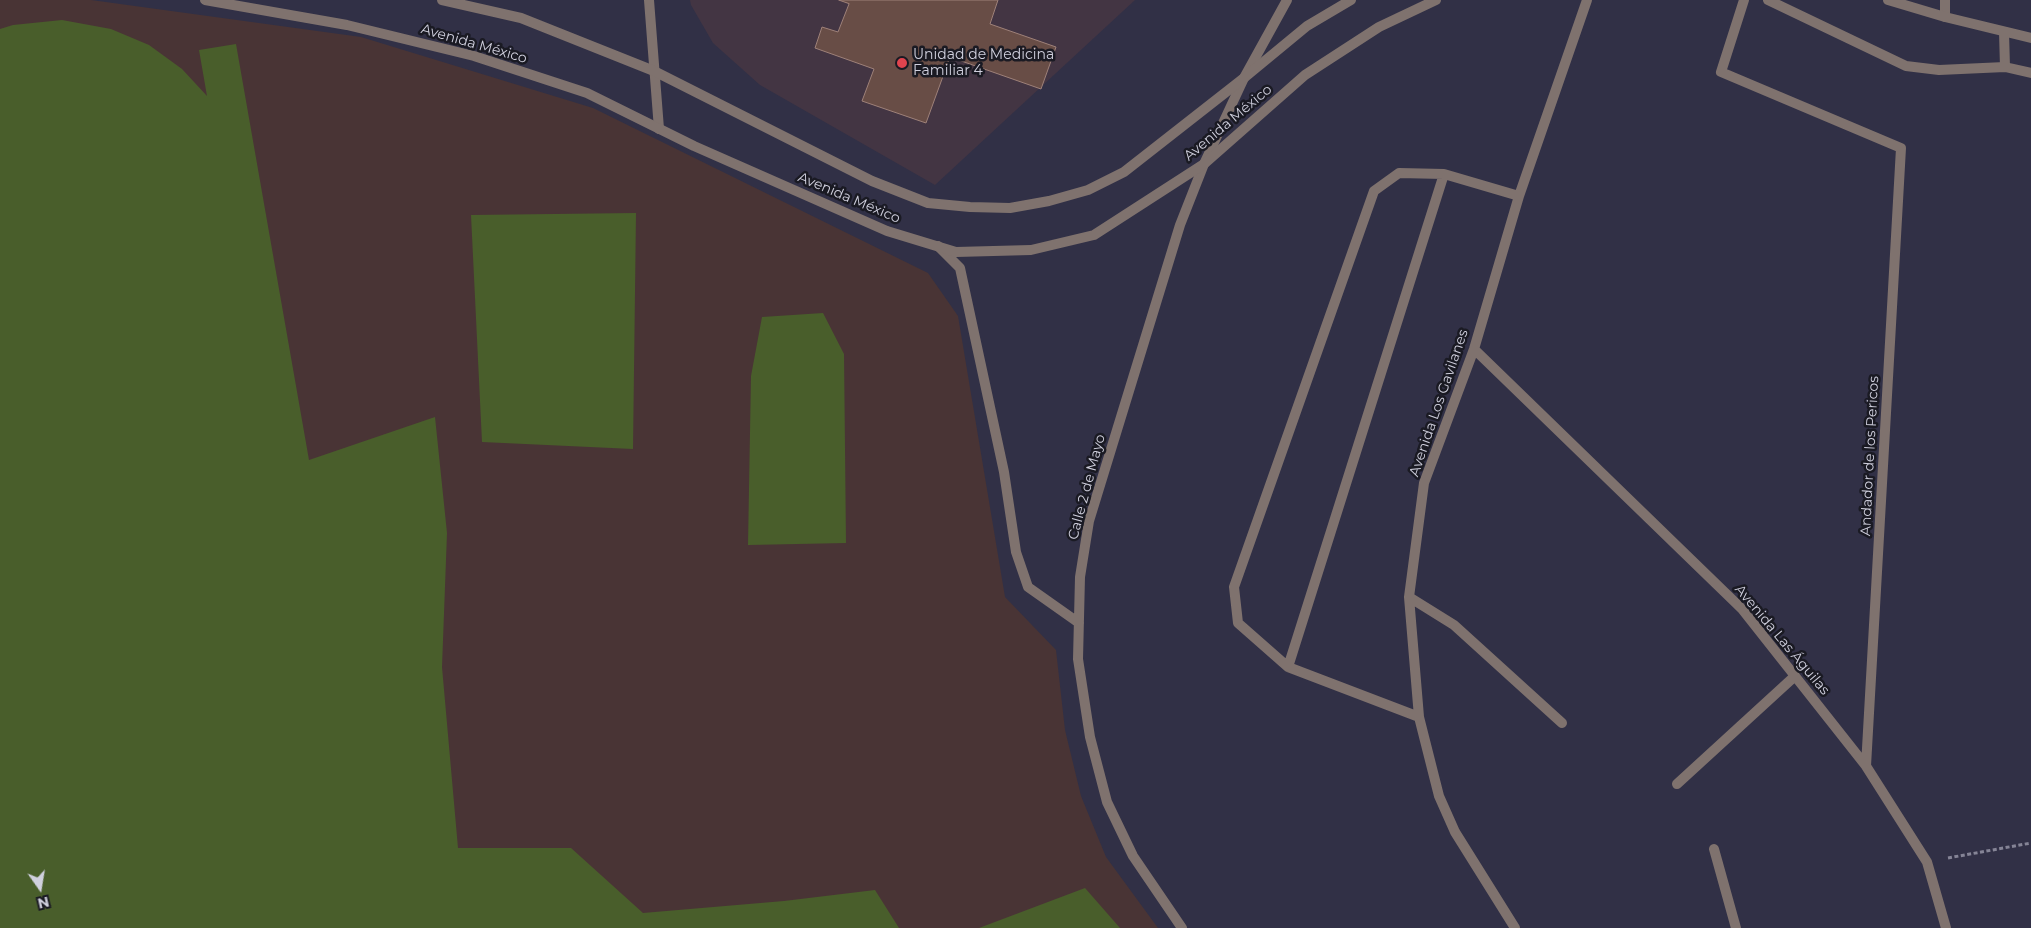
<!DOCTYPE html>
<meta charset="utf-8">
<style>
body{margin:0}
#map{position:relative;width:2031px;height:928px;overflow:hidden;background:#313046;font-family:Montserrat,sans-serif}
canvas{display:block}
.north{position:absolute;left:15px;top:863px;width:50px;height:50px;-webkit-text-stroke:4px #1a1a23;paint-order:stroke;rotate:167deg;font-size:14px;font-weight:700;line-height:20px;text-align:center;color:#d0d0de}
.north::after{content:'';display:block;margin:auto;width:18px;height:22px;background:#d0d0de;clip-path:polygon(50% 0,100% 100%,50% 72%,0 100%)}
</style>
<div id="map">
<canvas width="2031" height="928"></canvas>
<div class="north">N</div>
</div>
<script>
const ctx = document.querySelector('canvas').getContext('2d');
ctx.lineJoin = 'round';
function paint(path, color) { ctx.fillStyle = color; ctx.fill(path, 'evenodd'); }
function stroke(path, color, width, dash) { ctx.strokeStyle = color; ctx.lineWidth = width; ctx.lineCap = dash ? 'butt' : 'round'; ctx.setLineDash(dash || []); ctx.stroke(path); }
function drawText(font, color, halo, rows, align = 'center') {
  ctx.font = font + ' Montserrat,sans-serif'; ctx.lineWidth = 5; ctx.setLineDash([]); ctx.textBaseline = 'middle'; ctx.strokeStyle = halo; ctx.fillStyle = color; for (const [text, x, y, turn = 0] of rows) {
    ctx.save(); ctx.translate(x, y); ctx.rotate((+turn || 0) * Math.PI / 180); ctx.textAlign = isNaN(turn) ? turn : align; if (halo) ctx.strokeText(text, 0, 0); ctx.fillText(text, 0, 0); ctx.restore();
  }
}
const education = new Path2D(`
 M 0,0 L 91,0 L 361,37 L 593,108 L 928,273 L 958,316 L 1005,597 L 1056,650 L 1065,730 L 1081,796 L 1106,857 L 1158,928 L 0,928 Z`);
const medical = new Path2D(`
 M 690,0 L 1135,0 L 935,185 L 760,85 L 713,43 L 691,5 Z`);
const green = new Path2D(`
 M 62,20 L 111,29 L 149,45 L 182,69 L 207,96 L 199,50 L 236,44 L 309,460 L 435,417 L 447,533 L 442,667 L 458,848 L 571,848 L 643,913 L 784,901 L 875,890 L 899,928 L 0,928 L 0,29 L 13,25 Z
 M 636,213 L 633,449 L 482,442 L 471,215 Z
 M 823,313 L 844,354 L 846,543 L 748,545 L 751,376 L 762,317 Z
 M 1085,888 L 1120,928 L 979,928 Z`);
const building = new Path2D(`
 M 839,0 L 998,0 L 990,24 L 1056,47 L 1041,89 L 950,57 L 926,123 L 862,101 L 874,69 L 815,48 L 822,27 L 838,32 L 849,4 Z`);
const path = new Path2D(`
 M 1948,858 L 2031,843`);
const minor = new Path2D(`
 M 649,0 L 659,129
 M 1744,0 L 1721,72 L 1901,148 L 1866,766
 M 1945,17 L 1945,0
 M 938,246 L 960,268 L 1004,472 L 1016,552 L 1028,587 L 1079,623
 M 1474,349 L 1742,609 L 1866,766 L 1927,862 L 1946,928
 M 1409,597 L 1454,625 L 1562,723
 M 1288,667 L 1238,623 L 1234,587 L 1374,191 L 1399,173 L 1444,174
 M 1419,717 L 1288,667 L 1444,174 L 1519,196
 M 1677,784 L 1795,676
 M 1714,849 L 1736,928
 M 1182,928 L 1133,856 L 1107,802 L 1090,737 L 1078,659 L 1080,577 L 1089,521 L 1180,225 L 1204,164 L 1244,78 L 1287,0
 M 1515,928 L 1455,832 L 1439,796 L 1419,717 L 1409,597 L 1424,483 L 1474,349 L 1519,196 L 1587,0`);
const tertiary = new Path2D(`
 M 205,0 L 347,25 L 474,56 L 587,93 L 694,146 L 887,231 L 956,252 L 1031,250 L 1094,235 L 1204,164 L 1305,75 L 1379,27 L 1436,0
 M 442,0 L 521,18 L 654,71 L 872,181 L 928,203 L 970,207 L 1010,208 L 1049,201 L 1088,190 L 1124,172 L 1244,78 L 1307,26 L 1351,0
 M 1768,0 L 1906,66 L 1939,70 L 2005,67 L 2031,73
 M 1888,0 L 1945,17 L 2031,38
 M 2004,32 L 2005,67`);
const markers = [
 [902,63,6,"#e0444e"]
];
const streetNames = [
 ["Avenida México",474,44,16],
 ["Avenida México",1228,123,-40],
 ["Avenida México",849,198,23],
 ["Avenida Los Gavilanes",1439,403,-71],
 ["Andador de los Pericos",1870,456,-87],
 ["Calle 2 de Mayo",1087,487,-75],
 ["Avenida Las Águilas",1782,640,50]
];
const poiNames = [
 ["Unidad de Medicina",913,55],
 ["Familiar 4",913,71]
];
paint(education, '#493435');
paint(medical, '#433543');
paint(green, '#495e2b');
paint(building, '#684d46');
stroke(building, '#9e8179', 1);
stroke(path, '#858496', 3, [4, 2.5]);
stroke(minor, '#7f726e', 10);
stroke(tertiary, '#7f726e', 10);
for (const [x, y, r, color] of markers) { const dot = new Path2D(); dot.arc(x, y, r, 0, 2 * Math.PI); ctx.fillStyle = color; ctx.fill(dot); stroke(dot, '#1a1a23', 2); }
drawText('14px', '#d0d0de', '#1a1a23', streetNames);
drawText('14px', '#d0d0de', '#1a1a23', poiNames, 'left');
</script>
